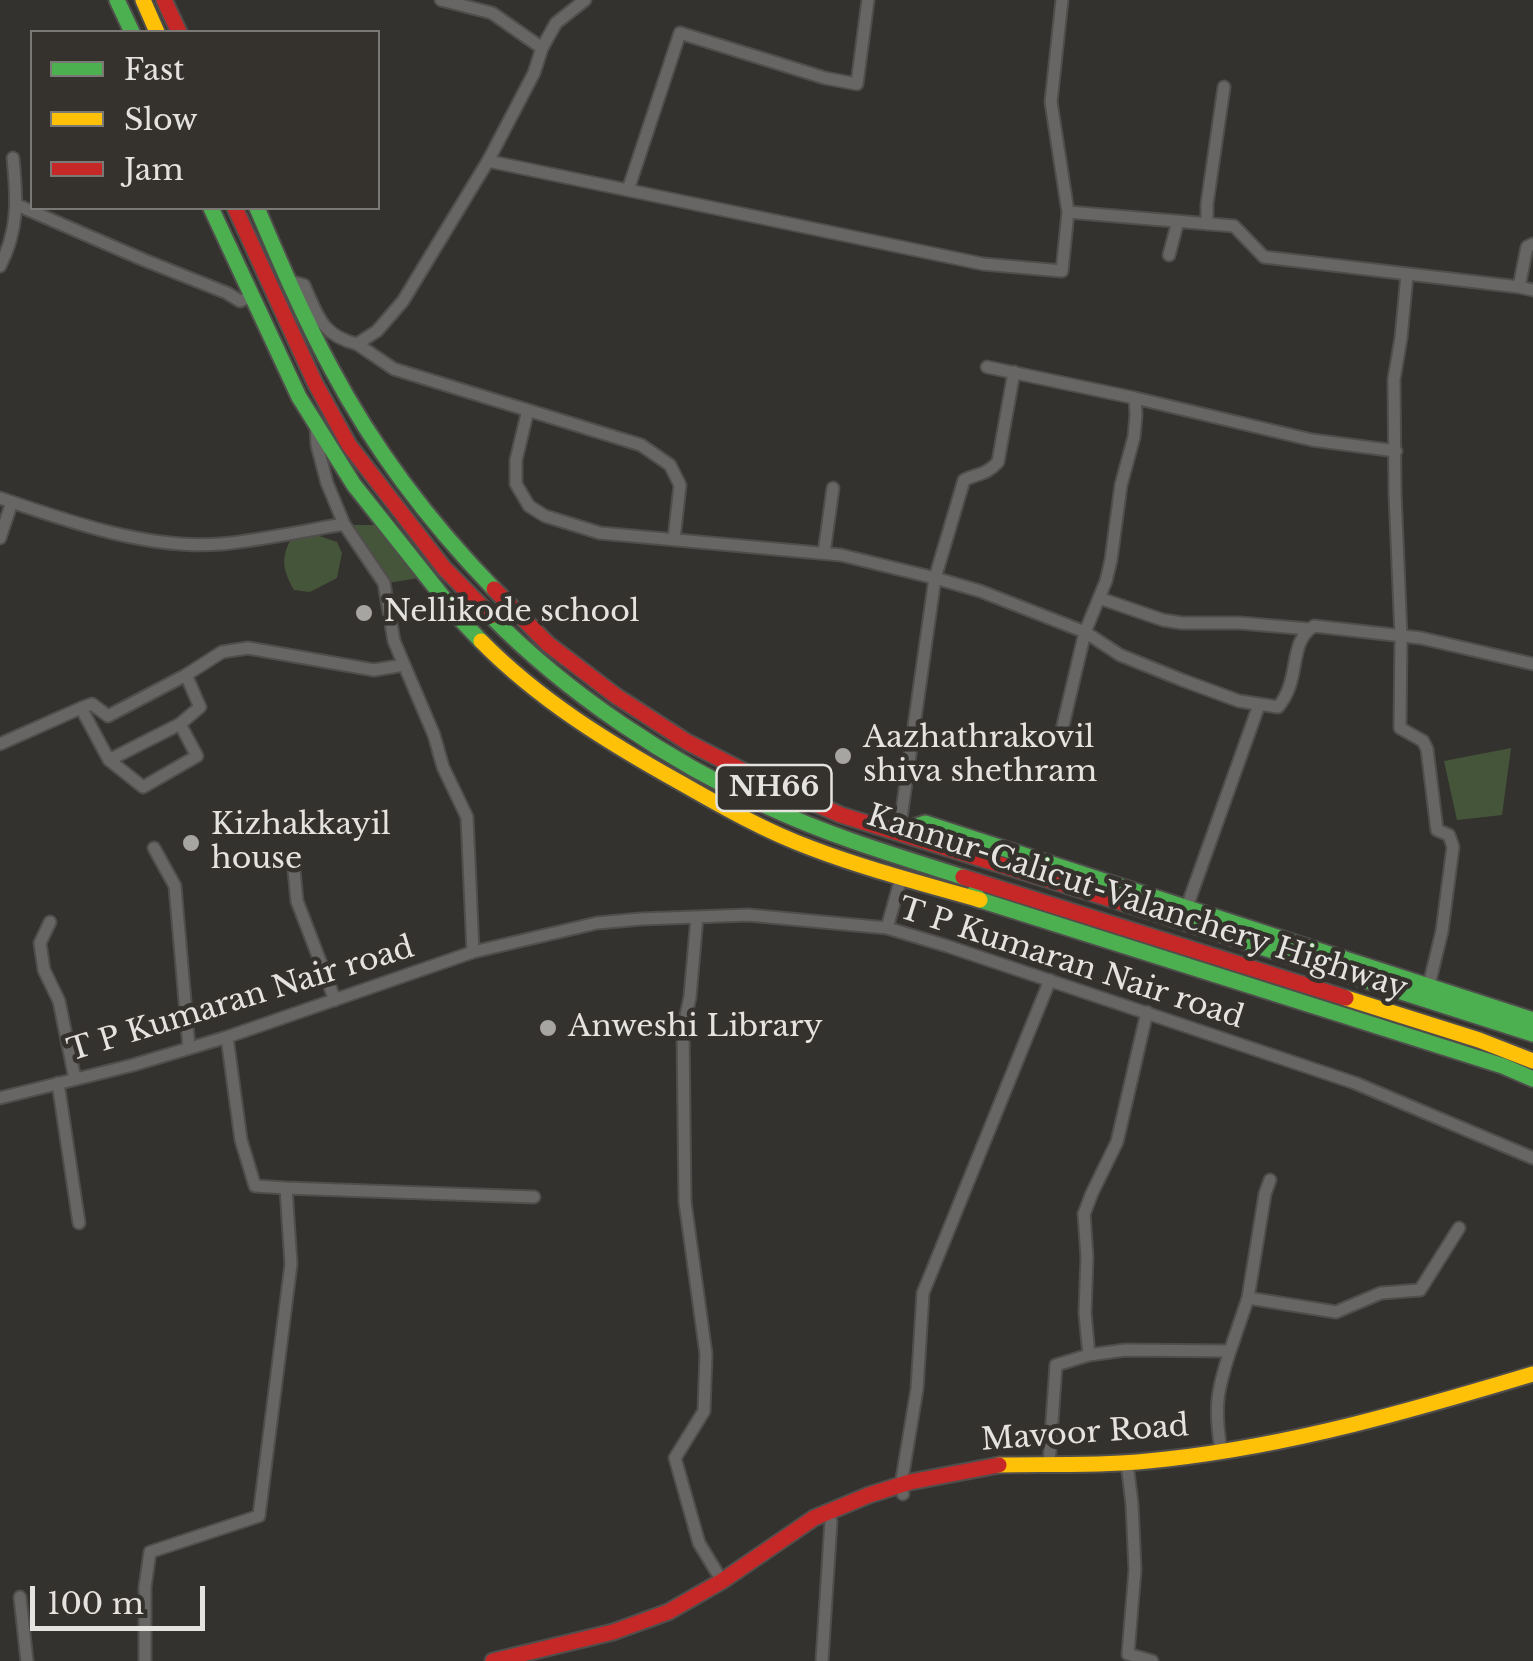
<!DOCTYPE html>
<style>
body{margin:0}
#map{position:relative;width:1533px;height:1661px;overflow:hidden;background:#34322f;font-family:"Libre Baskerville",serif}
canvas{display:block}
.legend{position:absolute;left:30px;top:30px;width:350px;height:180px;box-sizing:border-box;background:#35322e;border:2px solid #7b7975;margin:0;padding:12px 18px;list-style:none;font-size:30px;color:#e5e3e0}
.legend li{display:flex;align-items:center;gap:20px;height:50px}
.legend b{width:50px;border:2px solid #7b7975}
.scale{position:absolute;left:30px;top:1586px;width:175px;height:45px;box-sizing:border-box;border:5px solid #e5e3e0;border-top:0;padding-left:12px;font-size:30px;line-height:35px;white-space:nowrap;color:#e5e3e0;-webkit-text-stroke:8px #35322e;paint-order:stroke}
</style>
<div id="map">
<canvas width="1533" height="1661"></canvas>
<ul class="legend">
<li><b style="height:12px;background:#4caf50"></b>Fast</li>
<li><b style="height:12px;background:#ffc107"></b>Slow</li>
<li><b style="height:12px;background:#c62828"></b>Jam</li>
</ul>
<div class="scale">100 m</div>
</div>
<script>
const ctx = document.querySelector('canvas').getContext('2d');
ctx.lineJoin = 'round';
function paint(path, color) { ctx.fillStyle = color; ctx.fill(path, 'evenodd'); }
function stroke(path, color, width, dash) { ctx.strokeStyle = color; ctx.lineWidth = width; ctx.lineCap = dash ? 'butt' : 'round'; ctx.setLineDash(dash || []); ctx.stroke(path); }
function drawText(font, color, halo, rows, align = 'center') {
  ctx.font = font + ' "Libre Baskerville",serif'; ctx.lineWidth = 9; ctx.setLineDash([]); ctx.textBaseline = 'middle'; ctx.strokeStyle = halo; ctx.fillStyle = color; for (const [text, x, y, turn = 0] of rows) {
    ctx.save(); ctx.translate(x, y); ctx.rotate((+turn || 0) * Math.PI / 180); ctx.textAlign = isNaN(turn) ? turn : align; if (halo) ctx.strokeText(text, 0, 0); ctx.fillText(text, 0, 0); ctx.restore();
  }
}
const green = new Path2D(`
 M 351,525 L 394,525 L 418,578 L 388,583 Z
 M 313,534 L 337,542 L 342,553 L 337,578 L 310,592 L 294,590 C 284,572 280,560 290,541 Z
 M 1511,748 L 1502,815 L 1457,820 L 1444,761 Z`);
const street = new Path2D(`
 M 441,0 L 492,13 L 542,48
 M 1062,0 L 1051,102 L 1068,212
 M 488,161 L 983,264 L 1062,271 L 1068,212 L 1234,226 L 1264,257 L 1519,287
 M 628,190 L 680,33 L 825,78 L 857,84 L 868,0
 M 17,205 L 144,260 L 227,293 L 240,301 L 252,296
 M 1207,224 L 1207,204 L 1224,87
 M 1533,244 L 1527,247 L 1519,287 L 1533,290
 M 1169,255 L 1178,221
 M 0,266 C 19,229 17,198 13,158
 M 1407,275 L 1401,338 L 1394,379 L 1395,493 L 1401,636 L 1400,728 L 1423,741 L 1427,749 L 1437,830 L 1449,835 L 1453,847 L 1442,931 L 1429,985
 M 289,281 L 304,285 C 318,316 321,335 357,344 L 377,331 L 403,301 L 488,161 L 534,73 L 542,48 L 556,23 L 585,0
 M 357,344 L 394,369 L 641,445 L 670,465 L 680,485 L 674,539
 M 987,367 L 1135,398 L 1312,440 L 1396,451
 M 528,410 L 516,460 L 516,484 L 529,506 L 545,516 L 600,533 L 841,555 L 935,578 L 980,591 L 1085,632 L 1120,655 L 1182,680 L 1239,701 L 1278,707 C 1302,679 1287,643 1314,626 L 1421,638 L 1533,664
 M 316,424 L 317,445 L 327,483 L 344,524 L 384,583 L 394,641 L 434,735 L 443,767 L 467,817 L 473,952
 M 0,498 C 67,521 149,550 221,544 C 262,540 303,531 344,524
 M 0,538 L 12,502
 M 824,553 L 833,488
 M 1099,598 L 1163,620 L 1182,623 L 1240,623 L 1309,629
 M 186,675 L 222,652 L 248,648 L 374,670 L 404,665
 M 1060,738 L 1085,632 L 1106,581 L 1111,560 L 1121,485 L 1134,437 L 1136,415 L 1135,398
 M 0,744 L 81,708 L 92,704 L 108,716 L 186,675 L 200,707 L 180,724 L 197,756 L 143,787 L 109,760 L 81,708
 M 109,760 L 180,724
 M 899,832 L 935,578 L 964,480 C 979,473 986,475 998,462 L 1014,372
 M 154,848 L 175,886 L 189,1048
 M 294,870 L 297,901 L 335,1000
 M 1189,901 L 1259,705
 M 697,917 L 690,997 L 683,1029 L 684,1121 L 685,1202 L 706,1354 L 704,1411 L 675,1458 L 699,1543 L 722,1581
 M 50,922 L 40,943 L 44,970 L 59,1001 L 75,1079
 M 887,928 L 901,878
 M 58,1083 L 79,1223
 M 0,1098 L 133,1065 L 227,1037 L 473,952 L 597,923 L 641,919 L 748,915 L 887,928 L 947,946 L 1355,1083 L 1533,1158
 M 286,1188 L 534,1197
 M 1248,1298 L 1336,1312 L 1381,1293 L 1420,1290 L 1459,1228
 M 1230,1351 L 1248,1298 L 1265,1194 L 1270,1180
 M 1089,1355 L 1125,1350 L 1230,1351 C 1217,1391 1214,1407 1221,1450
 M 1127,1463 L 1132,1504 L 1135,1570 L 1128,1654 L 1152,1661
 M 1049,1464 L 1056,1365 L 1089,1355 L 1085,1313 L 1087,1257 L 1084,1214 L 1092,1193 L 1117,1142 L 1147,1012
 M 903,1494 L 901,1485 L 917,1389 L 923,1293 L 1050,980
 M 20,1597 L 27,1661
 M 145,1661 L 145,1587 L 150,1552 L 259,1516 L 291,1264 L 286,1188 L 255,1186 L 241,1140 L 227,1037
 M 822,1661 L 831,1521`);
const fast = new Path2D(`
 M 117,0 L 132,32
 M 211,208 L 299,397 L 354,485 L 462,621 L 481,641
 M 257,208 C 280,262 303,316 331,368 C 374,449 430,523 494,589
 M 491,616 C 569,695 667,760 768,807 C 830,836 897,856 963,877
 M 899,832 L 925,823 L 1533,1020
 M 974,893 L 980,900 L 1503,1066 L 1533,1079
 M 1139,908 L 1533,1034`);
const slow = new Path2D(`
 M 143,0 L 157,32
 M 481,641 C 539,700 609,743 681,783 C 723,807 765,831 811,848 C 866,869 924,884 980,900
 M 1346,998 L 1479,1040 L 1533,1061
 M 999,1465 C 1055,1464 1111,1466 1167,1459 C 1293,1445 1413,1410 1533,1374`);
const jam = new Path2D(`
 M 164,0 L 179,32
 M 235,208 L 315,383 L 349,445 L 444,568 L 491,616
 M 494,589 L 548,644 L 616,696 L 687,742 L 763,781 L 841,815 L 1139,908
 M 963,877 L 1346,998
 M 493,1661 L 613,1632 L 668,1612 L 722,1581 L 814,1518 L 869,1495 L 910,1482 L 999,1465`);
const markers = [
 [364,613,10,"#a7a5a2"],
 [843,756,10,"#a7a5a2"],
 [191,843,10,"#a7a5a2"],
 [548,1028,10,"#a7a5a2"]
];
const shields = [
 [774,788,115]
];
const shieldNames = [
 ["NH66",774,788]
];
const poiNames = [
 ["Nellikode school",384,613],
 ["Aazhathrakovil",863,739],
 ["shiva shethram",863,773],
 ["Kizhakkayil",211,826],
 ["house",211,860],
 ["Anweshi Library",568,1028]
];
const streetNames = [
 ["Kannur-Calicut-Valanchery Highway",1137,903,18],
 ["T P Kumaran Nair road",1071,964,18],
 ["T P Kumaran Nair road",241,1000,-17],
 ["Mavoor Road",1085,1434,-4]
];
paint(green, '#455539');
stroke(street, '#504e4c', 15);
stroke(fast, '#504e4c', 19);
stroke(slow, '#504e4c', 19);
stroke(jam, '#504e4c', 19);
stroke(street, '#676665', 11);
stroke(fast, '#4caf50', 15);
stroke(slow, '#ffc107', 15);
stroke(jam, '#c62828', 15);
for (const [x, y, r, color] of markers) { const dot = new Path2D(); dot.arc(x, y, r, 0, 2 * Math.PI); ctx.fillStyle = color; ctx.fill(dot); stroke(dot, '#35322e', 4); }
for (const [x, y, w] of shields) { const box = new Path2D(); box.roundRect(x - w / 2, y - 23, w, 46, 8); ctx.fillStyle = '#35322e'; ctx.fill(box); stroke(box, '#e5e3e0', 2.5); }
drawText('bold 28px', '#e5e3e0', null, shieldNames);
drawText('30px', '#e5e3e0', '#35322e', poiNames, 'left');
drawText('30px', '#e5e3e0', '#35322e', streetNames);
</script>
